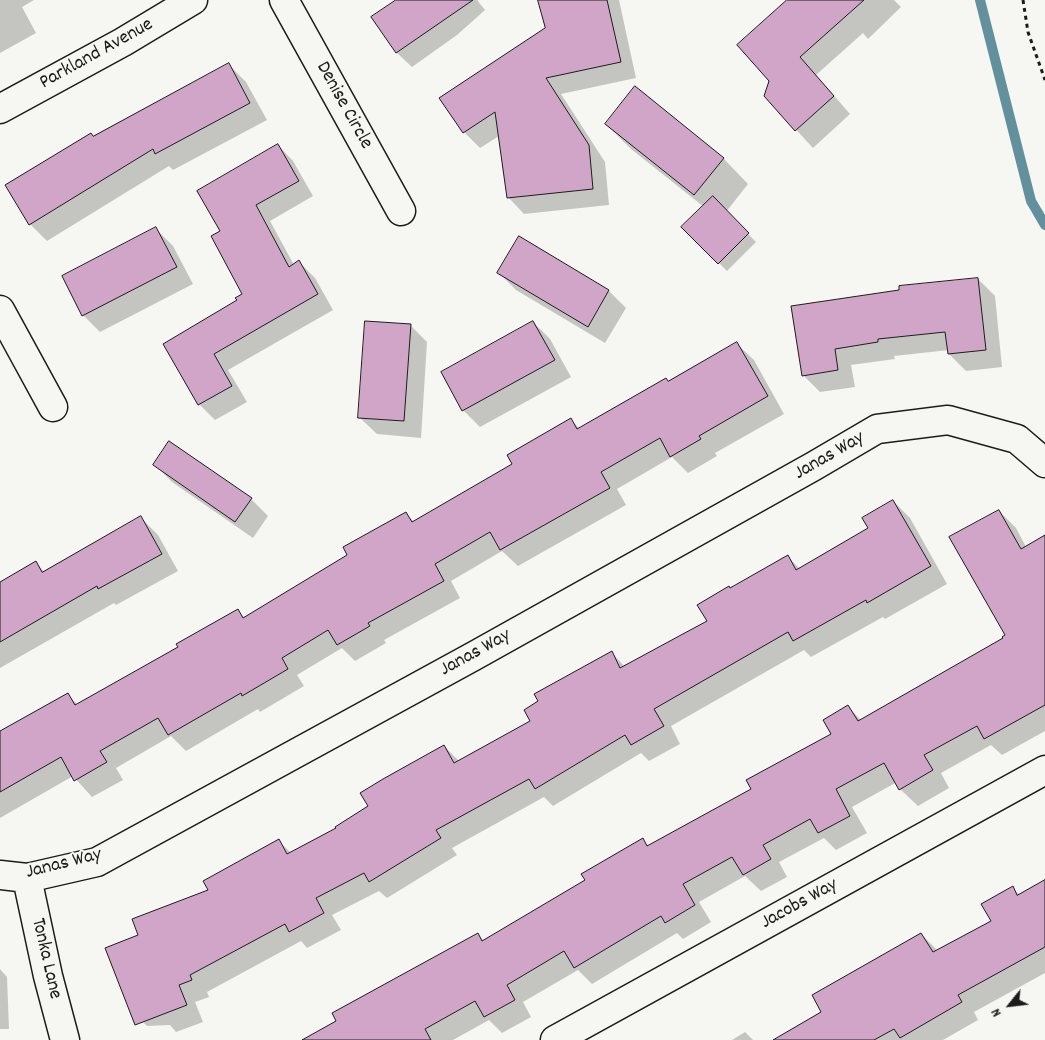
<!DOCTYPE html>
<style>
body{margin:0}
#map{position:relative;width:1045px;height:1040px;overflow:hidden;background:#f6f6f2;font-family:Dekko,sans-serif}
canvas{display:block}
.north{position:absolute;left:985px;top:980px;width:50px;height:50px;-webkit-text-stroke:4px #f6f6f2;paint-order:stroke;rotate:241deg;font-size:14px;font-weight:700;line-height:20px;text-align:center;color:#1c1c1c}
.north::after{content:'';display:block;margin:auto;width:18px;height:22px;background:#1c1c1c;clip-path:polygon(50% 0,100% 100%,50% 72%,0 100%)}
</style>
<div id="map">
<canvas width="1045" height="1040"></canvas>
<div class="north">N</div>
</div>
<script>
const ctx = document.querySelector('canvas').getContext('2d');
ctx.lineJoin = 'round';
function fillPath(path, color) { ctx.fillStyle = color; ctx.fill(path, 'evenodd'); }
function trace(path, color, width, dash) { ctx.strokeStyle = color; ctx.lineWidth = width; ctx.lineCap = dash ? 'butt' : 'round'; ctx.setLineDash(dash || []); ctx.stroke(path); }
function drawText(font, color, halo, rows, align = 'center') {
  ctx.font = font + ' Dekko,sans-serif'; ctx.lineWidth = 4; ctx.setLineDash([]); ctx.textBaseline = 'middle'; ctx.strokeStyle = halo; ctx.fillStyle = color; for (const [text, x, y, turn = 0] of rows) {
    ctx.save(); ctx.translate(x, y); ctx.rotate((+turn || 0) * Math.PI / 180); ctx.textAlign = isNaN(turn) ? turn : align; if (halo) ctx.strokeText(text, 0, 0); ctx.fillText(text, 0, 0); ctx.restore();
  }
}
const shadow = new Path2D(`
 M0,0H34L22,7L36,33L0,53Z
 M398,0H477L485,10L457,35L412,67L397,53L373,17Z
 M561,0H619L636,78L561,94L605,162L609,205L524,214L508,197L499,136L480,148L464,132L441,98L546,28Z
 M789,0H894L901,7L868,39L863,33L816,75L850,114L813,148L765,96Z
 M229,65L246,82L267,120L173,170L169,166L47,241L30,224L94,137Z
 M635,88L724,159L748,184L726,212L756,242L727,271L683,227L704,207L631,149L606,124Z
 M278,145L293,161L313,196L270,221L294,265L299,262L315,278L333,310L228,370L247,402L215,420L199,404L165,344L239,301L244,294L222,232Z
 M156,229L173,246L193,284L100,332L83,315Z
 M519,238L609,291L626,308L605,343L516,290L499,273Z
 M978,279L995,296L1002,367L966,371L949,354V350L894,356L895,359L851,365L855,387L820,392L803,375L793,307Z
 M533,322L550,339L571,377L480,427L463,410L442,373Z
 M410,325L427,342L421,438L377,434L359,417Z
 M737,344L754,360L784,414L715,453L717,456L688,473L672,457L617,489L626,505L518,566L502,551L451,581L460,598L384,640L386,643L355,661L342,648L297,675L304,686L260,712L258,709L186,751L171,736L116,768L123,780L92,797L73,776L0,818V732L68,695L78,705L179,647L238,611L245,618L349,556L406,514L414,522L514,465L571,420L580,429L669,382Z
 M155,465L251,499L268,516L253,538L172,482Z
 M893,501L910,518L947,584L885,619L883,617L811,657L804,650L671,726L680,744L649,761L641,753L553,806L544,797L452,848L457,855L387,898L379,891L332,915L341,930L307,948L301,941L207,992L209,997L195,1002L203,1022L176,1032L170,1025L147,1026L130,1009L140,936L210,891L279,841L291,853L338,829L370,806L444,746L459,761L531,721L612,653L625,667L708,621L731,589L788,557L800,569L870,529Z
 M999,511L1016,528L1026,547L1045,549V731L1002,755L991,745L941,773L949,788L918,806L900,789L897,782L852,807L867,833L836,850L824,838L779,862L787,877L761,891L745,876L699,902L711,922L683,939L677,933L592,984L578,970L523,1002L531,1017L502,1033L489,1020L453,1040H304L338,1021L478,935L485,942L586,880L643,840L649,847L753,789L833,734L848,707L861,720L1004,639L1006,636Z
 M141,518L158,535L178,571L116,605L114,603L0,668V584L36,563L44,572Z
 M1045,882V973L974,1012L978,1020L943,1040H775L823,1013L921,934L938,951L993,922L1012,888L1020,895Z
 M0,969L7,977L9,1029H0Z
 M745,1032L753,1040H732Z`);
const stream = new Path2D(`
 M980,0L1031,201L1045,225`);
const building = new Path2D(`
 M396,0H473L396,53L371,17Z
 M538,0H607L621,62L546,78L589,145L593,189L507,198L495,112L463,133L439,98L545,28Z
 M787,0H864L800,57L834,96L795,131L764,96L769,81L737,45Z
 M229,63L250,103L155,154L153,149L29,225L5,185L91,133L93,136Z
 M635,86L724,158L694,195L605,124Z
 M278,144L299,181L256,205L289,267L299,260L318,294L214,354L232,386L198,405L163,344L237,300L235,298L242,294L211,236L220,231L197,191Z
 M713,196L749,233L718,264L681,227Z
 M156,227L177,267L82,316L62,276Z
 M519,236L609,290L588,327L497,273Z
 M978,278L986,350L948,354L945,332L878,339V342L835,349L838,370L802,376L791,306L899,290V286Z
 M365,321L411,324L404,421L358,418Z
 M533,321L555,360L462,411L441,372Z
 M737,342L768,396L699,436L701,439L670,457L660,438L601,472L610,488L500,550L490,532L435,564L444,581L368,623L370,626L337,645L328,630L282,658L288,669L242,696L241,693L168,735L158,718L100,751L107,762L74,781L61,757L0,792V731L68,693L75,705L178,647L176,644L238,609L243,618L347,555L343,547L406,512L412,522L512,464L507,455L571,418L577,429L666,378L668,381Z
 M169,441L252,498L235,522L153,465Z
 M893,500L931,566L867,603L866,600L793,641L788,632L654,709L664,726L631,745L625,735L535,789L529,779L436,830L441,838L369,882L364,873L316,898L324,913L289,932L285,924L190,975L192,980L179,985L187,1005L135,1025L105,948L138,935L132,919L208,890L203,881L279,839L287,854L336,828L335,827L368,806L360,793L383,779L444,745L454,763L530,721L524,710L538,701L534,694L612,651L620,668L681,635L707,621L697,605L729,586L730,588L788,555L796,570L868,528L862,518Z
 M999,510L1021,549L1045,535V705L984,739L977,726L924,755L933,770L899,790L884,763L836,789L850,816L818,833L810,819L763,845L771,859L743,875L732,857L683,884L695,905L665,923L661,916L574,968L564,951L507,985L515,1000L484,1017L475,1001L425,1029L431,1040H302L336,1021L332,1013L478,933L482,941L585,880L581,874L643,838L647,846L751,789L746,780L831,734L823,720L848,705L858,721L1003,638L1002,637L1005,635L949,537Z
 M141,516L162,554L98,589L97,586L0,642V582L36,561L42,572Z
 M1045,880V947L958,995L962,1002L900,1038L894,1029L874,1040H773L821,1012L812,995L921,933L933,952L991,921L981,904L1013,886L1017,895Z`);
const path = new Path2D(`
 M1023,0L1028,32L1045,80`);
const minor = new Path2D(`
 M284,0L401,211
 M0,109L123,42L193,0
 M0,310L53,407
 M0,875L27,878L97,862L474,656L814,466L877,429L948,420L1017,439L1045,463
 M27,878L48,976L65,1040
 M555,1040L1045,770`);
const streetNames = [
 ["Parkland Avenue",97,55,-29],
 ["Denise Circle",343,106,61],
 ["Janas Way",830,457,-30],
 ["Janas Way",476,654,-29],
 ["Janas Way",64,865,-14],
 ["Jacobs Way",800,905,-29],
 ["Tonka Lane",45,959,77]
];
fillPath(shadow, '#0003');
trace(stream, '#62909c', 10);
fillPath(building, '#d1a5c8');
trace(building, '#1c1c1c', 1);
trace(minor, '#1c1c1c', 31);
trace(path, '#1c1c1c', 3, [4, 4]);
trace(minor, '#f6f6f2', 28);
drawText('20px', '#1c1c1c', '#f6f6f2', streetNames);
</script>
